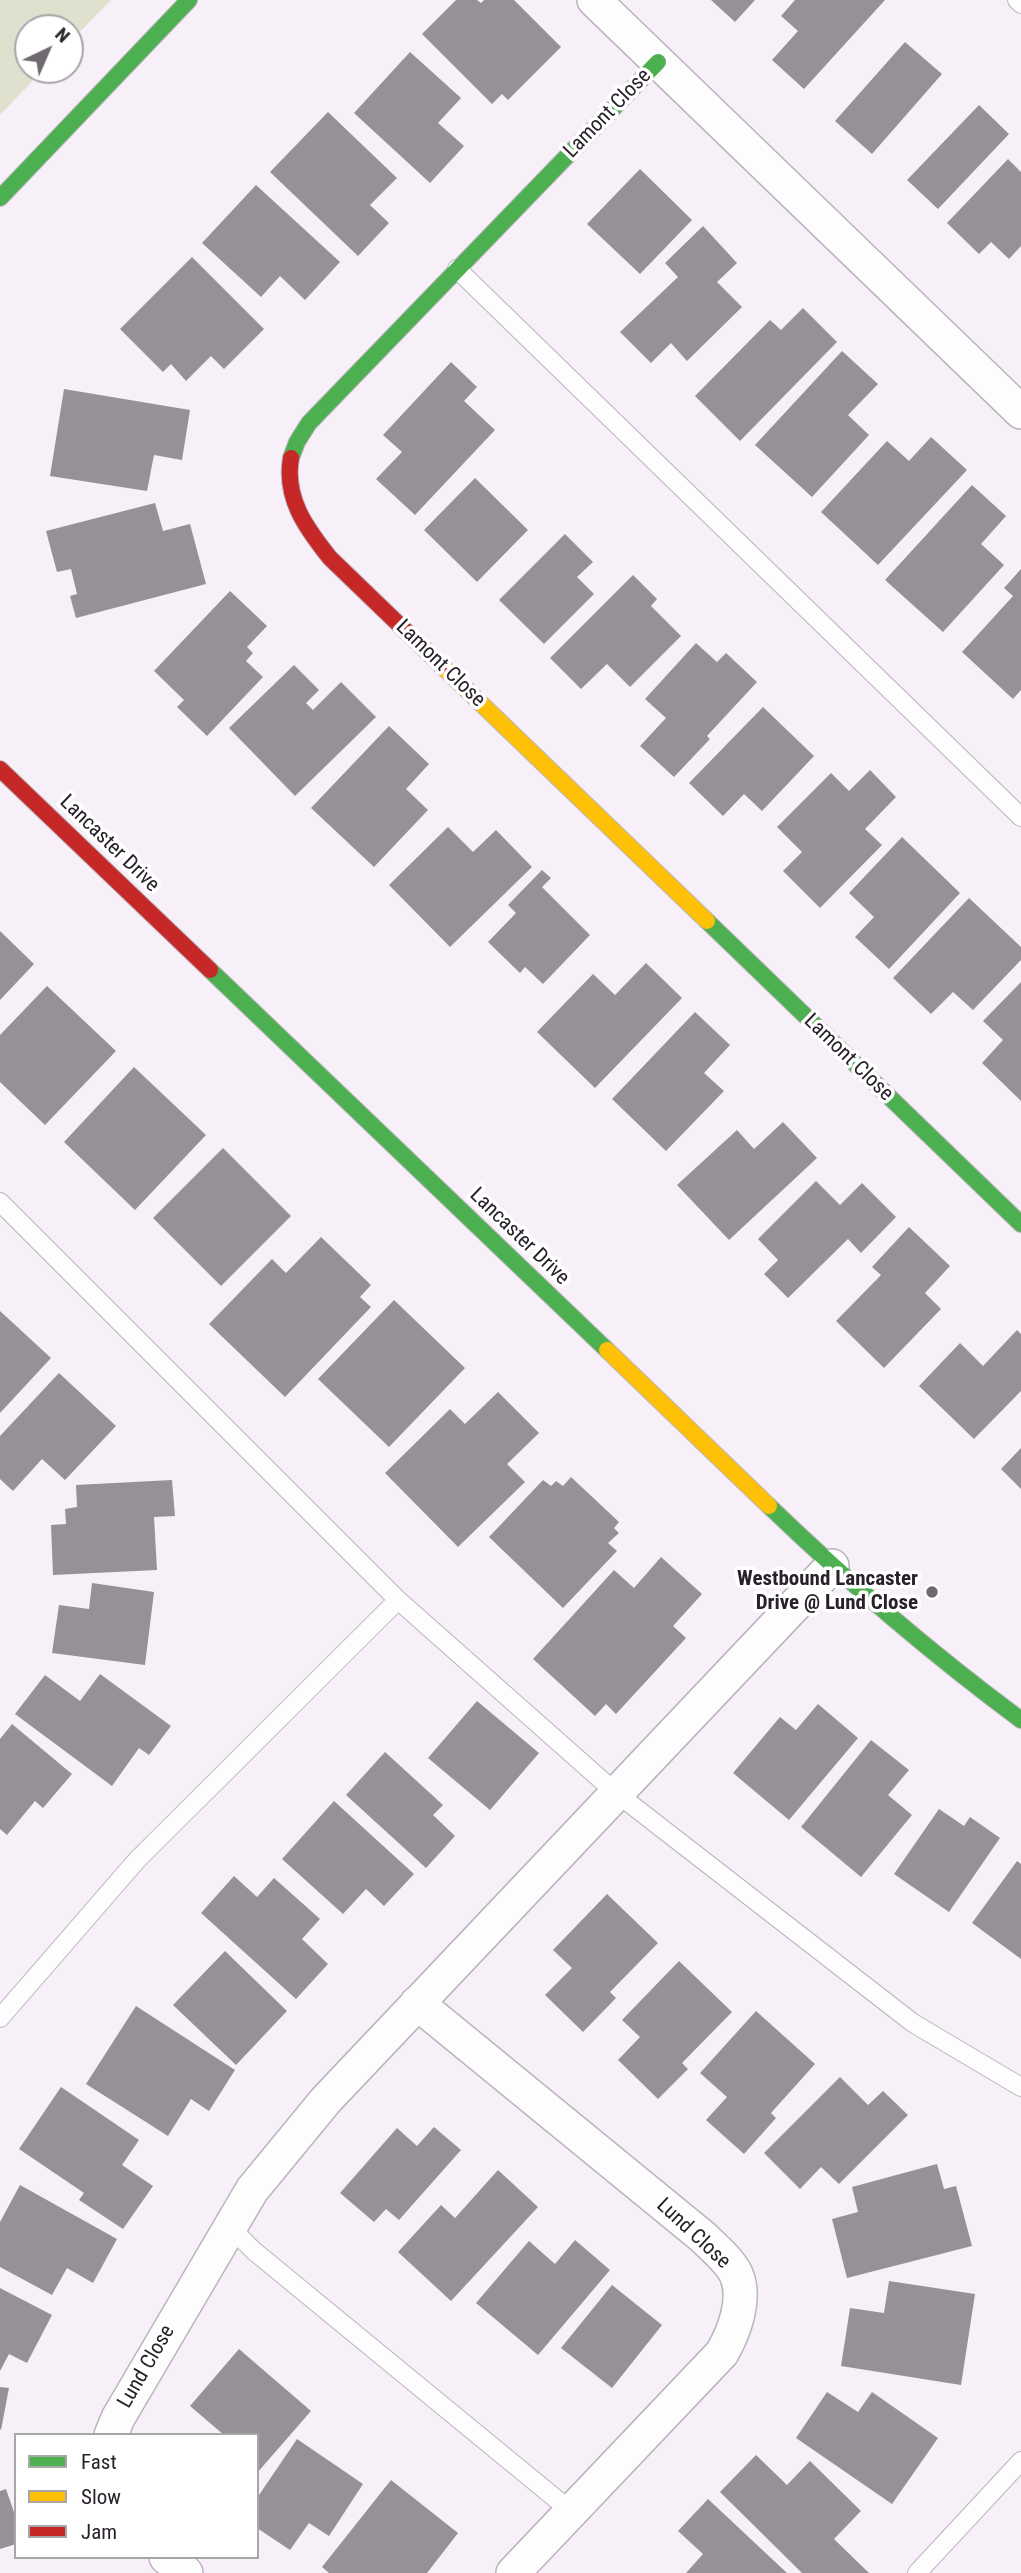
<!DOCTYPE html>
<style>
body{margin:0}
#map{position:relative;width:1021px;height:2573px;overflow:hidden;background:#f7f0f8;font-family:"Roboto Condensed",sans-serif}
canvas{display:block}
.legend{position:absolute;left:14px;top:2433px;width:245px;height:126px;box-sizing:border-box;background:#fff;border:2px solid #a9a6aa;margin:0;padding:9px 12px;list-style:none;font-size:21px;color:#28212a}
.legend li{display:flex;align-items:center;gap:14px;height:35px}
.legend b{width:35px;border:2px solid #a9a6aa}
.north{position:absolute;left:14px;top:14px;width:70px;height:70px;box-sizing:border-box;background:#fff;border:2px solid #a9a6aa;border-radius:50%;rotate:44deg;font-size:19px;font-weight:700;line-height:28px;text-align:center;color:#28212a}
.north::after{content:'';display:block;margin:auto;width:24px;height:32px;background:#706972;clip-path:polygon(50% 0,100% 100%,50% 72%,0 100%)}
</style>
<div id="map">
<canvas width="1021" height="2573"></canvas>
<ul class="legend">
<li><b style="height:9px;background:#4caf50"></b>Fast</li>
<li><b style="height:9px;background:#ffc107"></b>Slow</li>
<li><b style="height:9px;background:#c62828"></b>Jam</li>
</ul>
<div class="north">N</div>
</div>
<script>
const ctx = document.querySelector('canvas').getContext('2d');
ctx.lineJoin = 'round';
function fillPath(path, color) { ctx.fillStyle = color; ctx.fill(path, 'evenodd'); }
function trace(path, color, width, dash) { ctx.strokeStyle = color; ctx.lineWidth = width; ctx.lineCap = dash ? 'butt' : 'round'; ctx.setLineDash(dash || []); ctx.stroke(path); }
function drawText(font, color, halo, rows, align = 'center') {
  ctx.font = font + ' "Roboto Condensed",sans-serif'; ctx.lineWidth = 7; ctx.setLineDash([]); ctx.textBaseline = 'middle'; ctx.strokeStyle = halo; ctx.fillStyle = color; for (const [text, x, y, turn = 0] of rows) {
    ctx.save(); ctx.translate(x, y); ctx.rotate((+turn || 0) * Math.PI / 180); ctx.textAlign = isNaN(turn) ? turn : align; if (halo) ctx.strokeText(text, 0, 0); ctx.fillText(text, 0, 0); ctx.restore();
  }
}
const green = new Path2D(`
 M0,0H111L70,42V28H28V70H43L0,115Z`);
const building = new Path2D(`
 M456,0H477L481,3L484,0H514L561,47L508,100L502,94L492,104L422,34Z
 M711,0H755L735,22Z
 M795,0H885L804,89L772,60L798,31L781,16Z
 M905,42L942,74L872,154L835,121Z
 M410,52L461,98L438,123L464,146L430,183L354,113Z
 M979,105L1009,134L938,209L907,180Z
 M328,112L397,178L370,205L389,223L358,256L270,172Z
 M1008,159L1021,172V246L1009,259L991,242L979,254L947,223Z
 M640,169L692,220L640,274L587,224Z
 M256,185L340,262L305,300L280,276L261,297L202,243Z
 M703,226L737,263L717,282L742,307L687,361L671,343L651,363L620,332L678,277L665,263Z
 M192,257L264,329L224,369L211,356L186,381L171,364L163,372L120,329Z
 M803,308L837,342L740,441L695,396L770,320L781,330Z
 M842,351L878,384L848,415L869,435L812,497L755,445Z
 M451,362L477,387L464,401L495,430L415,515L376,479L402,452L383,435Z
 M64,389L190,410L182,460L154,455L147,491L50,476Z
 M931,437L967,470L878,565L821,512L887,441L909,461Z
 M475,478L528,530L477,582L424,530Z
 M972,485L1006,516L981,544L1004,565L943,632L885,580Z
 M155,503L163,531L190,524L206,584L76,618L70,596L77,594L71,569L57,572L46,531Z
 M565,534L593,562L577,577L594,594L544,644L499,600Z
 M1021,569V690L1013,699L962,652L1013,596L1004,588Z
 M633,575L657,599L651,606L681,636L630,687L607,664L581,689L550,658Z
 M230,591L267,626L247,647L253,653L246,661L263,677L207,736L177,707L184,700L154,671Z
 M696,643L717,662L726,653L757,682L707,736L710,739L674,777L640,746L666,718L645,699Z
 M294,665L319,690L306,703L313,710L341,682L376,717L295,796L229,728Z
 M763,707L814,756L762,811L744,794L723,816L689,783Z
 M389,726L429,764L406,789L428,810L374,867L311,808Z
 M870,770L896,797L865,829L882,845L820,908L783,871L802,852L777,827L831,773L849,791Z
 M448,827L473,852L496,830L532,867L450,947L389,885Z
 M902,837L960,893L889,969L855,937L874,917L849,893Z
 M542,870L551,878L542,887L590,935L543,984L525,967L520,973L488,942L516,913L508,905Z
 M969,898L1021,947V960L973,1010L953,992L931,1014L893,978Z
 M0,931L34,964L0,1000Z
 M646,963L682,998L595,1088L537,1032L593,974L615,995Z
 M1021,982V1101L982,1063L1003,1040L983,1021Z
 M47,986L116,1051L45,1125L0,1082V1035Z
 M695,1012L730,1045L704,1073L724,1091L666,1151L612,1099Z
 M134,1067L206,1135L135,1210L64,1142Z
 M783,1122L817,1158L729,1240L677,1185L737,1130L754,1149Z
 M223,1148L291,1216L221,1286L153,1218Z
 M816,1181L840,1205L862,1183L896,1217L861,1253L848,1239L788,1298L764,1274L778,1260L758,1239Z
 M909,1227L950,1266L925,1293L941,1309L884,1368L836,1321L881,1275L872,1267Z
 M321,1237L371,1285L360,1297L371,1307L285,1397L209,1324L272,1259L286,1273Z
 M394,1300L465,1368L389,1447L318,1379Z
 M0,1311L51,1358L0,1413Z
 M1017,1330L1021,1334V1391L974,1439L919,1386L960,1343L983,1366Z
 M59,1373L116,1426L65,1480L42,1459L13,1491L0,1479V1436Z
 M498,1392L539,1433L507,1464L525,1482L458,1547L385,1473L450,1409L465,1424Z
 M1021,1448V1489L1001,1469Z
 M571,1477L619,1522L614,1528L619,1533L608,1543L617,1551L563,1608L489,1537L543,1480L551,1486L556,1481L563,1486Z
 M172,1480L175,1516L154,1517L157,1570L53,1575L51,1525L66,1524L65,1509L77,1507L76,1485Z
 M661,1557L702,1594L673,1626L686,1638L616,1714L606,1704L595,1716L533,1659L614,1570L634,1588Z
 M92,1583L154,1592L145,1665L52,1653L59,1605L89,1609Z
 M100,1674L171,1726L149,1755L139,1748L112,1786L15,1714L45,1675L80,1701Z
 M477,1701L539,1753L490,1810L428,1758Z
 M818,1704L858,1738L789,1820L733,1773L780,1717L796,1730Z
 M12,1724L72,1774L43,1808L35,1801L7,1835L0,1829V1739Z
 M871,1740L909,1770L888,1795L912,1815L861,1877L801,1827Z
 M385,1752L443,1805L433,1815L455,1836L426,1868L346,1795Z
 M334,1801L414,1874L384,1906L366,1889L343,1914L282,1859Z
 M939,1809L964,1826L970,1817L1000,1838L949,1912L894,1874Z
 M1017,1861L1021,1864V1959L972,1923Z
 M234,1876L257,1897L274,1878L320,1919L302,1939L328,1964L296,1999L201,1913Z
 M607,1894L658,1943L610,1992L616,1998L583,2032L545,1995L572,1968L553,1950Z
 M225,1951L287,2011L236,2065L173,2005Z
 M679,1961L732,2012L682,2063L688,2069L658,2099L618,2060L640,2037L622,2020Z
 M136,2006L235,2070L209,2111L191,2099L168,2136L86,2084Z
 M756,2011L815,2064L771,2113L776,2118L744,2154L706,2120L727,2097L700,2073Z
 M840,2077L868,2105L883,2091L908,2115L839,2184L821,2167L800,2189L764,2153Z
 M61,2087L139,2140L122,2165L153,2186L123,2229L79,2200L84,2193L19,2149Z
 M434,2127L461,2150L399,2220L386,2209L374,2222L340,2193L397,2128L417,2146Z
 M937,2164L944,2189L956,2186L972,2246L847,2278L832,2219L858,2212L852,2187Z
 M498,2170L538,2207L451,2301L398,2252L441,2205L455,2218Z
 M20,2185L117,2239L93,2283L67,2268L52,2295L0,2267V2222Z
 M575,2240L610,2270L538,2355L476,2303L529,2241L555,2264Z
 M889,2281L975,2294L961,2385L841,2366L850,2308L884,2313Z
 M612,2285L662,2325L612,2388L561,2348Z
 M0,2288L52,2315L27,2363L9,2354L0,2371Z
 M239,2349L311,2411L257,2473V2435H224L190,2406Z
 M0,2387L9,2388L1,2430L0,2429Z
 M827,2392L858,2412L872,2392L938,2438L892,2504L796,2438Z
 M297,2439L363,2484L329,2536L309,2523L290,2550L257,2528V2498Z
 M756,2455L787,2485L810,2461L861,2511L834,2539L869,2573H802L720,2492Z
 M391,2480L458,2533L427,2573H329L322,2567Z
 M6,2489L16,2518V2544L0,2549V2491Z
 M708,2499L787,2573H686L703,2554L678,2531Z`);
const lane = new Path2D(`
 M1017,0L1021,4
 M457,269L1021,817
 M0,1202L398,1600L615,1792L913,2023L1021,2087
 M0,2018L137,1860L398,1600
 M229,2226L254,2251L572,2512
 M917,2573L1021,2461`);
const street = new Path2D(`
 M594,0L1021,412
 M417,2003L703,2237C714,2248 729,2260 736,2274C747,2299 734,2332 722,2353L513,2573
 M111,2435L118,2418L252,2190L326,2100L832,1566
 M166,2557L186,2573`);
const fast = new Path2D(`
 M0,198L189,0
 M291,458L297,442L309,423L658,62
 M707,921L1021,1224
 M210,970L607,1350
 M769,1506C849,1583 932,1654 1021,1720`);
const slow = new Path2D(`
 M441,665L707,921
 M607,1350L769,1506`);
const jam = new Path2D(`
 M291,458C284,498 306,528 330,558L441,665
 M0,769L210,970`);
const markers = [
 [932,1592,7,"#706972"]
];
const streetNames = [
 ["Lamont Close",608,114,-46],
 ["Lamont Close",440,664,44],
 ["Lancaster Drive",109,844,44],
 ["Lamont Close",848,1058,44],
 ["Lancaster Drive",519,1237,44],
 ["Lund Close",693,2234,43],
 ["Lund Close",147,2367,-60]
];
const poiNames = [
 ["Westbound Lancaster",918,1580],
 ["Drive @ Lund Close",918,1604]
];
fillPath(green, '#dfe0cd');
fillPath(building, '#979097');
trace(lane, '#bab4bc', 20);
trace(street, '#bab4bc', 36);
trace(fast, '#bab4bc', 18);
trace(slow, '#bab4bc', 18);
trace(jam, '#bab4bc', 18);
trace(lane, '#fefdfe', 18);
trace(street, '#fefdfe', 33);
trace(fast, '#4caf50', 16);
trace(slow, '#ffc107', 16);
trace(jam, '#c62828', 16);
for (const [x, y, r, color] of markers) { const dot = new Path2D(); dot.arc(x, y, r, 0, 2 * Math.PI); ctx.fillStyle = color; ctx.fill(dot); trace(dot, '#fff', 2.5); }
drawText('21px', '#28212a', '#fff', streetNames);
drawText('bold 21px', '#28212a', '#fff', poiNames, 'right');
</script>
